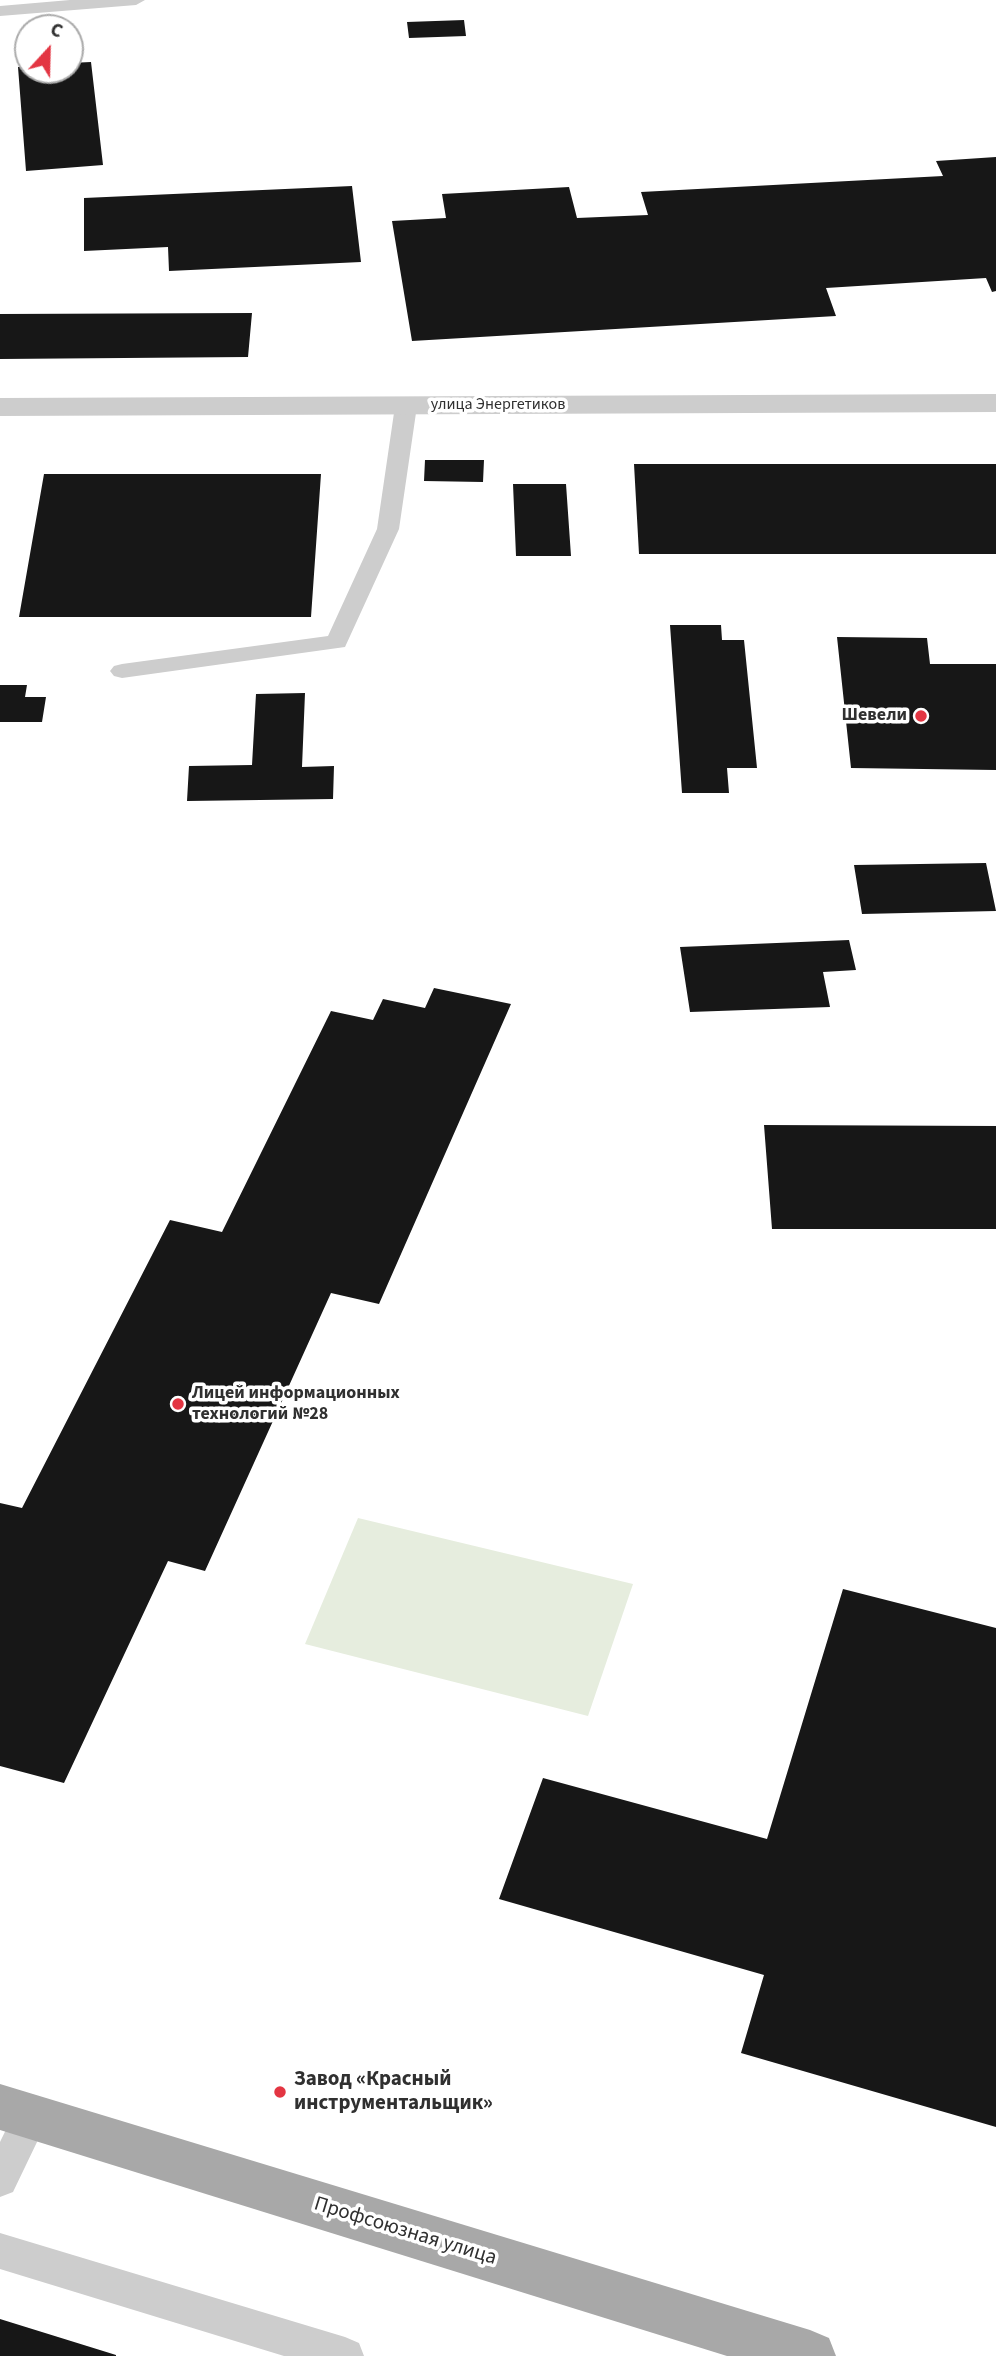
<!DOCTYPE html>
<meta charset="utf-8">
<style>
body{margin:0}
#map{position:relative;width:996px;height:2356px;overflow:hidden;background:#fff;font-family:"Source Sans 3",sans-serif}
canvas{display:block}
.north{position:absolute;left:14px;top:14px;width:70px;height:70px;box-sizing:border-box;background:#fff;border:2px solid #acacac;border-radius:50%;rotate:22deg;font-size:19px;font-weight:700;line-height:28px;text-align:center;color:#303030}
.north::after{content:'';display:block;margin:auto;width:24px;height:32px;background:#e33542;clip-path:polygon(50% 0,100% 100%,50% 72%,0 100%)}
</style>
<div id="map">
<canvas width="996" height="2356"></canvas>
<div class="north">С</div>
</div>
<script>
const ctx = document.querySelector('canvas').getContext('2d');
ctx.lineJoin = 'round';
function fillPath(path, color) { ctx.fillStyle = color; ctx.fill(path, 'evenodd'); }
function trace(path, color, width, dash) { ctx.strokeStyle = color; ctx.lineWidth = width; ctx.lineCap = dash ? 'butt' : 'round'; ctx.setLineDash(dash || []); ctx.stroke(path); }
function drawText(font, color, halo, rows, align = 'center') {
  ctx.font = font + ' "Source Sans 3",sans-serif'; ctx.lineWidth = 7; ctx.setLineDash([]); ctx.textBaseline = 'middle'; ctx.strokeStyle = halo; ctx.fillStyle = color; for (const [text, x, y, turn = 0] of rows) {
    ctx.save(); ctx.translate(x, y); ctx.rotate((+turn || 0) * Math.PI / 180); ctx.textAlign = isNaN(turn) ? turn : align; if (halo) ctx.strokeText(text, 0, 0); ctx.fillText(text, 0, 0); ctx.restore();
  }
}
const green = new Path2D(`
 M358,1518L633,1584L588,1716L305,1644Z`);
const building = new Path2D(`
 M464,20L466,36L409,38L407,22Z
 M91,62L103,165L26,171L18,67L28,66V70H70V63Z
 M996,157V291L992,292L986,278L826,288L836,316L412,341L392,221L446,218L442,194L569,187L577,218L648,215L641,192L943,176L936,161Z
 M352,186L361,262L169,271L168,247L84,251V198Z
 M252,313L248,357L0,359V314Z
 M425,460H484L483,482L424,481Z
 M634,464H996V554H639Z
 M44,474H321L311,617H19Z
 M513,484H566L571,556H516Z
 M670,625H721L722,640H744L757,768H727L729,793H682Z
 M837,637L927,638L930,664H996V770L851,768Z
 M0,685H27L25,697H46L42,722H0Z
 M305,693L302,767L334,766L333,799L187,801L189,766L252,765L256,694Z
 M986,863L996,911L862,914L854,865Z
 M849,940L856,970L823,972L830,1007L690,1012L680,947Z
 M434,988L511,1004L379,1304L331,1293L205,1571L168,1561L64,1783L0,1766V1503L22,1508L170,1220L222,1232L331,1011L373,1020L383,999L425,1008Z
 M764,1125L996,1126V1229H772Z
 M843,1589L996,1628V2127L741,2053L764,1975L499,1899L543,1778L767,1839Z
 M0,2319L116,2355V2356H0Z`);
const lane = new Path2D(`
 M70,0H145L136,5L0,16V6Z
 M406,400L414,401L417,406L399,529L345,647L122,678L114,676L110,671L114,666L122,664L328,636L377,529L395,406L398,401Z
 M31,2100L44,2105L49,2117L13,2192L0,2197V2142L18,2105Z
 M0,2233L345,2337L359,2343L364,2356H284L0,2269Z`);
const street = new Path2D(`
 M996,394V412L0,416V398Z`);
const primary = new Path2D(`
 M0,2084L810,2330L829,2338L836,2356H727L0,2130Z`);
const markers = [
 [921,716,7,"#e33542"],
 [178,1404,7,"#e33542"],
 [280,2092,7,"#e33542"]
];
const farStreetnames = [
 ["улица Энергетиков",498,405]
];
const poiNames = [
 ["Шевели",907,716],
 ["Лицей информационных",192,1394,"left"],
 ["технологий №28",192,1415,"left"]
];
const nearPoinames = [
 ["Завод «Красный",294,2080],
 ["инструментальщик»",294,2104]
];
const nearStreetnames = [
 ["Профсоюзная улица",405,2232,17]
];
fillPath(green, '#e6edde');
fillPath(building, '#171717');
fillPath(lane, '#cdcdcd');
fillPath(street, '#cdcdcd');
fillPath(primary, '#a8a8a8');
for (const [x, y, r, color] of markers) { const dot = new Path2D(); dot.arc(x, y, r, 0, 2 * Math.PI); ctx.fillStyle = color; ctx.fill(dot); trace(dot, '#fff', 2.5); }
drawText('16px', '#303030', '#fff', farStreetnames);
drawText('bold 18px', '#303030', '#fff', poiNames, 'right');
drawText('bold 21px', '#303030', '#fff', nearPoinames, 'left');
drawText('21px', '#303030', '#fff', nearStreetnames);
</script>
